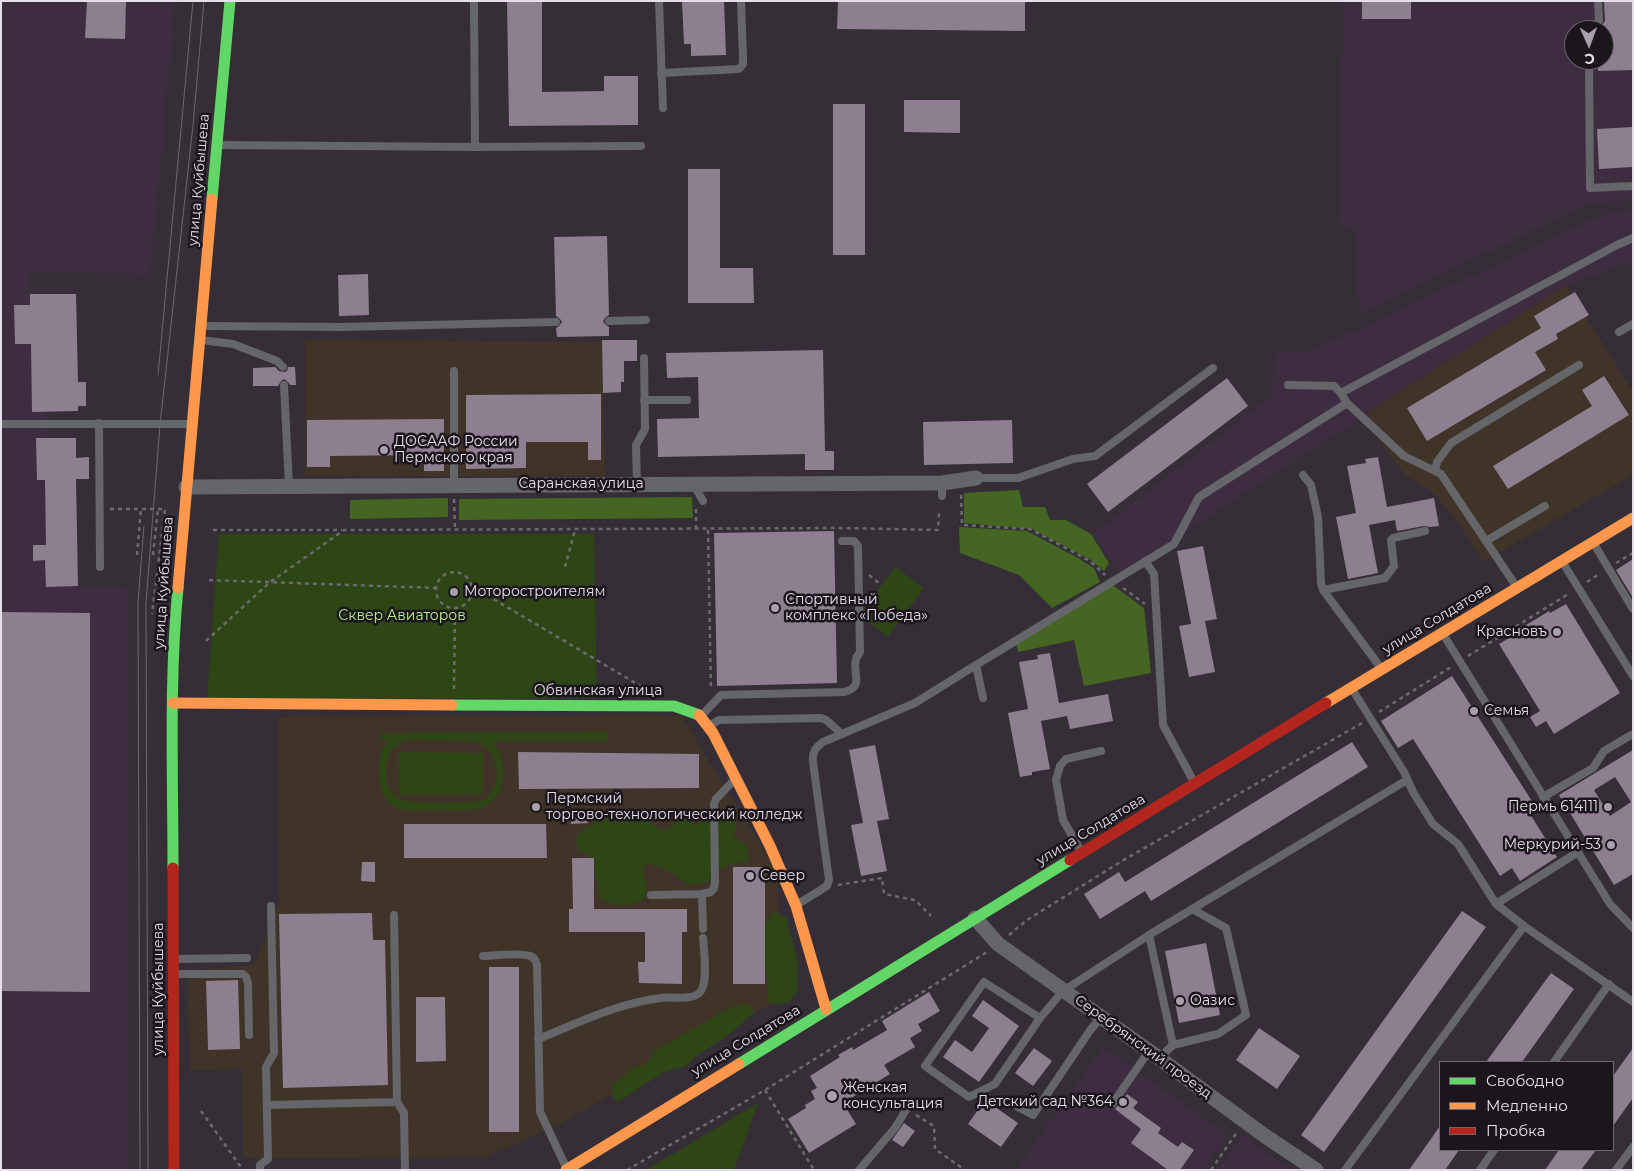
<!DOCTYPE html>
<meta charset="utf-8">
<style>
body{margin:0}
#map{position:relative;width:1634px;height:1171px;overflow:hidden;background:#352e36;font-family:Montserrat,sans-serif}
canvas{display:block}
.frame{position:absolute;inset:0;border:2px solid #e6dee8;pointer-events:none}
.legend{position:absolute;left:1439px;top:1061px;width:175px;height:90px;box-sizing:border-box;background:#1b151c;border:1px solid #6c656e;margin:0;padding:6px 9px;list-style:none;font-size:15px;color:#e6dee8}
.legend li{display:flex;align-items:center;gap:10px;height:25px}
.legend b{width:25px;border:1px solid #6c656e}
.north{position:absolute;left:1564px;top:20px;width:50px;height:50px;box-sizing:border-box;background:#1b151c;border:1px solid #6c656e;border-radius:50%;rotate:178deg;font-size:14px;font-weight:700;line-height:20px;text-align:center;color:#e6dee8}
.north::after{content:'';display:block;margin:auto;width:18px;height:22px;background:#a8a0aa;clip-path:polygon(50% 0,100% 100%,50% 72%,0 100%)}
</style>
<div id="map">
<canvas width="1634" height="1171"></canvas>
<div class="frame"></div>
<ul class="legend">
<li><b style="height:6px;background:#63d668"></b>Свободно</li>
<li><b style="height:6px;background:#ff974d"></b>Медленно</li>
<li><b style="height:6px;background:#b3261e"></b>Пробка</li>
</ul>
<div class="north">С</div>
</div>
<script>
const ctx = document.querySelector('canvas').getContext('2d');
ctx.lineJoin = 'round';
function fillPath(path, color) { ctx.fillStyle = color; ctx.fill(path, 'evenodd'); }
function trace(path, color, width, dash) { ctx.strokeStyle = color; ctx.lineWidth = width; ctx.lineCap = dash ? 'butt' : 'round'; ctx.setLineDash(dash || []); ctx.stroke(path); }
function drawText(font, color, halo, rows, align = 'center') {
  ctx.font = font + ' Montserrat,sans-serif'; ctx.lineWidth = 5; ctx.setLineDash([]); ctx.textBaseline = 'middle'; ctx.strokeStyle = halo; ctx.fillStyle = color; for (const [text, x, y, turn = 0] of rows) {
    ctx.save(); ctx.translate(x, y); ctx.rotate((+turn || 0) * Math.PI / 180); ctx.textAlign = isNaN(turn) ? turn : align; if (halo) ctx.strokeText(text, 0, 0); ctx.fillText(text, 0, 0); ctx.restore();
  }
}
const commercial = new Path2D(`
 M1566,285L1633,391V475L1483,562L1458,522L1430,490L1406,476L1362,417L1372,409Z
 M305,340L602,342L605,476H305Z
 M681,715L777,872L783,997L556,1126L486,1157L243,1158L242,1069L190,1070L187,971L254,965L279,903L278,717Z`);
const built = new Path2D(`
 M1,1H175L167,91L162,102L164,125L150,274L30,271V294H76L78,381L86,382V406H78V411L47,412V438H76V458L89,457V479H76L78,586H127L128,1170H1Z
 M1343,1H1633V200L1586,204L1359,315L1356,228H1340ZM1574,30H1604V60H1574Z
 M1633,209V261L1566,285L1372,409L1352,424L1120,574L1093,534L1273,394L1274,353H1307L1611,211Z
 M1103,1047L1228,1135L1203,1170H1016Z
 M1242,1135L1291,1170H1218Z`);
const green = new Path2D(`
 M219,534H594L597,698L207,699Z
 M895,567L924,588L888,637L859,615Z
 M608,732V741H493C500,751 504,763 503,776C499,817 465,810 435,810C422,810 405,813 393,806C384,799 380,787 379,776C377,762 380,751 389,741L380,740V733ZM405,740L474,741C491,747 501,765 496,783C494,789 489,795 485,800C470,804 454,803 439,803C413,802 385,806 386,771C386,755 392,748 405,740Z
 M398,752L483,753V794L399,795Z
 M630,809C639,814 657,829 665,831L676,822L690,819L695,826C708,818 714,809 729,809L737,826L733,836L747,847L749,861L727,865L717,872L707,882L693,885L682,881L675,874L648,863L642,868L647,888L644,899C627,906 620,907 602,900C599,891 593,860 589,856C586,853 581,851 578,849L576,836C589,824 613,812 630,809Z
 M775,912L786,918L798,962L797,992L788,1003L774,1004L768,1002V986L763,960L765,924Z
 M748,1004L755,1012L727,1036L695,1057L686,1066L664,1072L618,1102L612,1095L613,1085L632,1069L647,1064L655,1051L730,1008Z
 M758,1103L734,1170H646Z`);
const forest = new Path2D(`
 M1019,490L1023,507H1045L1050,520H1066L1091,534L1109,563L1104,571L1091,560L1032,529L964,523V493Z
 M692,497L693,518L459,520V499Z
 M448,498V517L350,519V500Z
 M959,527L1027,531L1078,558L1094,568L1100,582L1052,608L1019,575L960,553Z
 M1110,583L1144,608L1151,673L1084,686L1074,640L1018,652L1015,639Z`);
const building = new Path2D(`
 M87,1H126L125,39L85,38Z
 M507,1H542V92L604,91V76H638V125L509,126Z
 M682,1H724L726,55L691,56V44H684Z
 M838,1H1025V31L837,29Z
 M1362,1H1411V19H1362Z
 M1604,1H1633V70L1598,71V60H1604V30H1599L1605,21Z
 M904,100H960V133L904,132Z
 M833,104H865V255H833Z
 M1633,127V167L1599,169L1597,129Z
 M688,169H720V268H753L754,303H688Z
 M607,236L609,315L606,317L603,321L605,324L609,327V336L557,337L556,328L559,326L562,322L560,319L556,316L554,237Z
 M368,274L369,315L339,316L338,275Z
 M1575,292L1589,315L1556,334L1558,339L1535,352L1546,370L1427,441L1407,408L1541,328L1534,316Z
 M30,294H76L78,382H86V406H78V411L32,412L31,344H15L14,305H30Z
 M602,340H637V361H624V382H621V392L603,393Z
 M823,350L825,451H834V470H805V454L658,457L657,419L699,418L698,377L667,378L666,353Z
 M275,367L279,371L284,372L287,371L288,367H295L296,385H290L288,382L284,379L281,381L278,386H253V368Z
 M1604,376L1629,415L1508,489L1493,466L1592,406L1582,390Z
 M1227,378L1248,406L1108,512L1087,484Z
 M601,394V460H588V442H526V468L466,469V395Z
 M444,419V471H424V455L330,456V467H307V420Z
 M1012,420L1013,463L924,465L923,422Z
 M36,438H76V458L89,457V479H76L78,586L46,587L45,560L33,561V545H46L45,480H37Z
 M1378,457L1387,507L1434,498L1439,526L1429,527L1424,526L1397,531L1395,520L1369,525L1378,573L1348,579L1336,517L1356,513L1347,466L1366,463L1365,459Z
 M834,531L837,683L717,686L714,533Z
 M1203,546L1217,619L1205,621L1215,672L1189,677L1179,626L1191,624L1177,551Z
 M1633,559V598L1616,570Z
 M1566,604L1620,693L1554,734L1546,721L1536,727L1530,717L1540,711L1499,644L1514,635L1513,633L1549,611L1550,613Z
 M1,612L90,613V992L1,991Z
 M1050,653L1059,703L1108,694L1113,721L1070,729L1067,716L1041,721L1050,769L1032,772V775L1020,777L1008,713L1028,709L1019,662L1038,659L1037,655Z
 M1452,676L1537,809L1530,814L1557,857L1520,881L1512,868L1500,876L1413,739L1398,748L1381,721Z
 M1352,742L1368,767L1151,901L1145,891L1100,919L1084,894L1119,872L1125,882Z
 M875,745L889,819L877,821L887,871L861,876L851,825L863,823L849,750Z
 M1633,750V874L1614,885L1559,795ZM1615,777L1631,802L1610,816L1594,790Z
 M518,752L699,754V788L519,789Z
 M571,811H588V823L571,824Z
 M404,824H546L547,858H404Z
 M572,858H594V909H687V932H682V984L639,983L638,962H645V932H569V909H573Z
 M362,862H375V882L361,881Z
 M733,867H765V984H733Z
 M1462,911L1486,927L1324,1152L1301,1135Z
 M372,913L373,940H385L388,1085L283,1088L279,914Z
 M1206,943L1220,1015L1179,1023L1165,951Z
 M489,967H519V1132H489Z
 M1551,973L1574,989L1522,1062H1486Z
 M238,980L240,1049L208,1050L206,981Z
 M929,992L940,1011L918,1024L922,1031L910,1038L915,1047L884,1065L890,1074L843,1103L856,1124L809,1153L788,1119L806,1108L805,1105L815,1099L811,1091L817,1088L810,1076L840,1057L838,1055L852,1047L853,1050L887,1030L882,1021Z
 M416,997H445L446,1061L416,1062Z
 M983,1000L1019,1026L979,1082L943,1057L955,1040L972,1052L989,1028L972,1016Z
 M1259,1028L1300,1056L1277,1089L1236,1060Z
 M1034,1048L1052,1061L1033,1086L1015,1073Z
 M1633,1048V1098L1613,1126V1076Z
 M1127,1094L1138,1102L1133,1108L1161,1128L1158,1133L1178,1147L1182,1142L1194,1150L1180,1170H1168L1131,1143L1141,1129L1115,1109Z
 M985,1100L1018,1123L1001,1147L968,1124Z
 M904,1123L915,1131L903,1147L892,1140Z
 M1440,1126V1150H1459L1445,1170H1409Z
 M1559,1150H1596L1581,1170H1545Z`);
const path = new Path2D(`
 M961,495L962,525L1030,529L1090,561L1105,575
 M454,499L455,530
 M110,509H165L152,614
 M696,509V530
 M213,530H342
 M708,530L711,690
 M137,555L141,508
 M153,555L158,509
 M1616,563L1633,553
 M565,567L575,530
 M436 590a18 18 0 1 1 36 0a18 18 0 1 1-36 0Z
 M869,575L880,584
 M209,580L436,588
 M1587,582L1599,574
 M473,587L644,688
 M474,587L550,591
 M1123,588L1145,604
 M206,641L269,583L344,530L842,528L938,530L939,512
 M1468,656L1570,593
 M454,689L455,608
 M1379,712L1451,667
 M838,885L882,878L884,894L915,900L931,916
 M1009,935L1027,920L1122,861L1362,723
 M765,1090L814,1170
 M201,1111L243,1170
 M916,1115L934,1126L935,1149L965,1170
 M627,1170L765,1090L987,952
 M1211,1170L1237,1132`);
const lane = new Path2D(`
 M474,1L475,147
 M659,1L663,108
 M1591,30L1599,21L1598,1
 M1589,60L1590,188L1633,186
 M661,73L739,69L743,64V58L741,1
 M219,145L475,147L641,146
 M609,321L646,320
 M203,326L342,327L556,322
 M1619,332L1633,324
 M201,340L233,344L277,361L283,367
 M284,385L289,486
 M1288,385L1334,386L1341,393
 M644,400H687
 M1347,403L1404,456L1435,471
 M99,423L100,567
 M1,424H191
 M1303,475L1311,485L1318,517L1321,583L1323,590L1381,668
 M976,478H1018L1073,459L1095,456L1213,368
 M693,483L703,501
 M942,483V496
 M637,484L636,445L645,429L644,358
 M454,485V371
 M1486,541L1545,506
 M1594,544L1633,609
 M1145,561L1154,574L1163,725L1194,782
 M1563,563L1633,676
 M1516,586L1441,474L1435,471L1437,462L1451,443L1579,365
 M1323,590L1385,578L1394,566L1391,540L1393,538L1425,531
 M1443,634L1610,904L1633,928
 M1352,689L1404,772L1413,792L1433,824L1458,844L1496,904L1524,926L1633,1002
 M983,698L976,665L1174,544L1199,497L1347,403L1341,393L1617,245L1633,238
 M702,715L721,695L844,692C865,687 852,673 856,659C857,656 859,654 860,652L858,546L854,541H842
 M709,726L719,720L821,718L826,720L842,734
 M1543,797L1593,768L1604,751L1633,734
 M1081,851L1063,820L1056,780L1060,766L1066,759L1101,751
 M702,894L703,929
 M651,895L702,894L711,892L714,888L715,882L714,804L716,799L735,779
 M798,904L827,886L829,880L813,762C812,752 815,748 823,742L915,703L976,665
 M1496,904L1578,852
 M394,915L397,1102L404,1113L405,1170
 M1149,935L1173,1045L1159,1058
 M483,956C495,956 518,952 530,956C534,957 536,961 537,965L540,1112L566,1167
 M176,959L247,958
 M176,974H243L246,977L248,983L249,1035
 M1040,1018L995,1084L969,1097L925,1066L984,982L1040,1018L1063,991L1149,935L1407,780
 M538,1039C578,1023 618,1003 661,998C672,996 693,1002 701,991C708,981 704,951 703,938
 M1173,1045L1218,1034L1246,1015L1226,928L1192,909
 M1554,1062L1609,984
 M1113,1103L1149,1051
 M267,1105L397,1102
 M1018,1107L1033,1115L1091,1029L1102,1017
 M260,1170V1165L268,1159L266,1067L274,1053L271,906
 M859,1170L895,1128L906,1110
 M1345,1170L1524,926
 M1480,1170L1494,1150
 M1616,1170L1633,1147`);
const street = new Path2D(`
 M186,487L942,483L976,478
 M975,918L998,944L1159,1058L1265,1136L1316,1170`);
const fast = new Path2D(`
 M212,199L230,1
 M452,705L674,706L699,715
 M173,868C173,775 169,681 178,588
 M739,1064L1070,860`);
const slow = new Path2D(`
 M178,588L212,199
 M173,703L452,705
 M1326,703L1633,518
 M699,715L713,733L770,846L796,906L826,1009
 M566,1170L739,1064`);
const jam = new Path2D(`
 M1070,860L1326,703
 M173,868L174,1170`);
const tram = new Path2D(`
 M158,375L193,1
 M140,1170L138,603L144,526
 M148,1170L146,603L160,425L193,125L204,1`);
const markers = [
 [384,450,5,"#a8a0aa"],
 [454,592,5,"#a8a0aa"],
 [775,608,5,"#a8a0aa"],
 [1557,632,5,"#a8a0aa"],
 [1474,711,5,"#a8a0aa"],
 [536,807,5,"#a8a0aa"],
 [1608,807,5,"#a8a0aa"],
 [1611,845,5,"#a8a0aa"],
 [750,876,5,"#a8a0aa"],
 [1180,1001,5,"#a8a0aa"],
 [832,1096,6,"#a8a0aa"],
 [1123,1102,5,"#a8a0aa"]
];
const streetNames = [
 ["улица Куйбышева",199,180,-85],
 ["Саранская улица",581,484],
 ["улица Куйбышева",164,583,-86],
 ["улица Солдатова",1437,619,-31],
 ["Обвинская улица",598,691],
 ["улица Солдатова",1091,830,-31],
 ["улица Куйбышева",159,989,-90],
 ["улица Солдатова",746,1041,-31],
 ["Серебрянский проезд",1143,1047,36]
];
const poiNames = [
 ["ДОСААФ России",394,442],
 ["Пермского края",394,458],
 ["Моторостроителям",464,592],
 ["Спортивный",785,600],
 ["комплекс «Победа»",785,616],
 ["Красновъ",1547,632,"right"],
 ["Семья",1484,711],
 ["Пермский",546,799],
 ["торгово-технологический колледж",546,815],
 ["Пермь 614111",1598,807,"right"],
 ["Меркурий-53",1601,845,"right"],
 ["Север",760,876],
 ["Оазис",1190,1001],
 ["Женская",843,1088],
 ["консультация",843,1104],
 ["Детский сад №364",1113,1102,"right"]
];
const parkNames = [
 ["Сквер Авиаторов",402,616]
];
fillPath(commercial, '#3f3427');
fillPath(built, '#3e2d41');
fillPath(green, '#2e4616');
fillPath(forest, '#456623');
fillPath(building, '#8d7e90');
trace(path, '#6b6b6e', 2.5, [4, 4]);
trace(lane, '#656669', 8);
trace(street, '#656669', 15);
trace(fast, '#63d668', 11);
trace(slow, '#ff974d', 11);
trace(jam, '#b3261e', 11);
trace(tram, '#6b686c', 1);
for (const [x, y, r, color] of markers) { const dot = new Path2D(); dot.arc(x, y, r, 0, 2 * Math.PI); ctx.fillStyle = color; ctx.fill(dot); trace(dot, '#1b151c', 2); }
drawText('14px', '#e6dee8', '#1b151c', streetNames);
drawText('14px', '#e6dee8', '#1b151c', poiNames, 'left');
drawText('14px', '#b4ef87', '#1b151c', parkNames);
</script>
